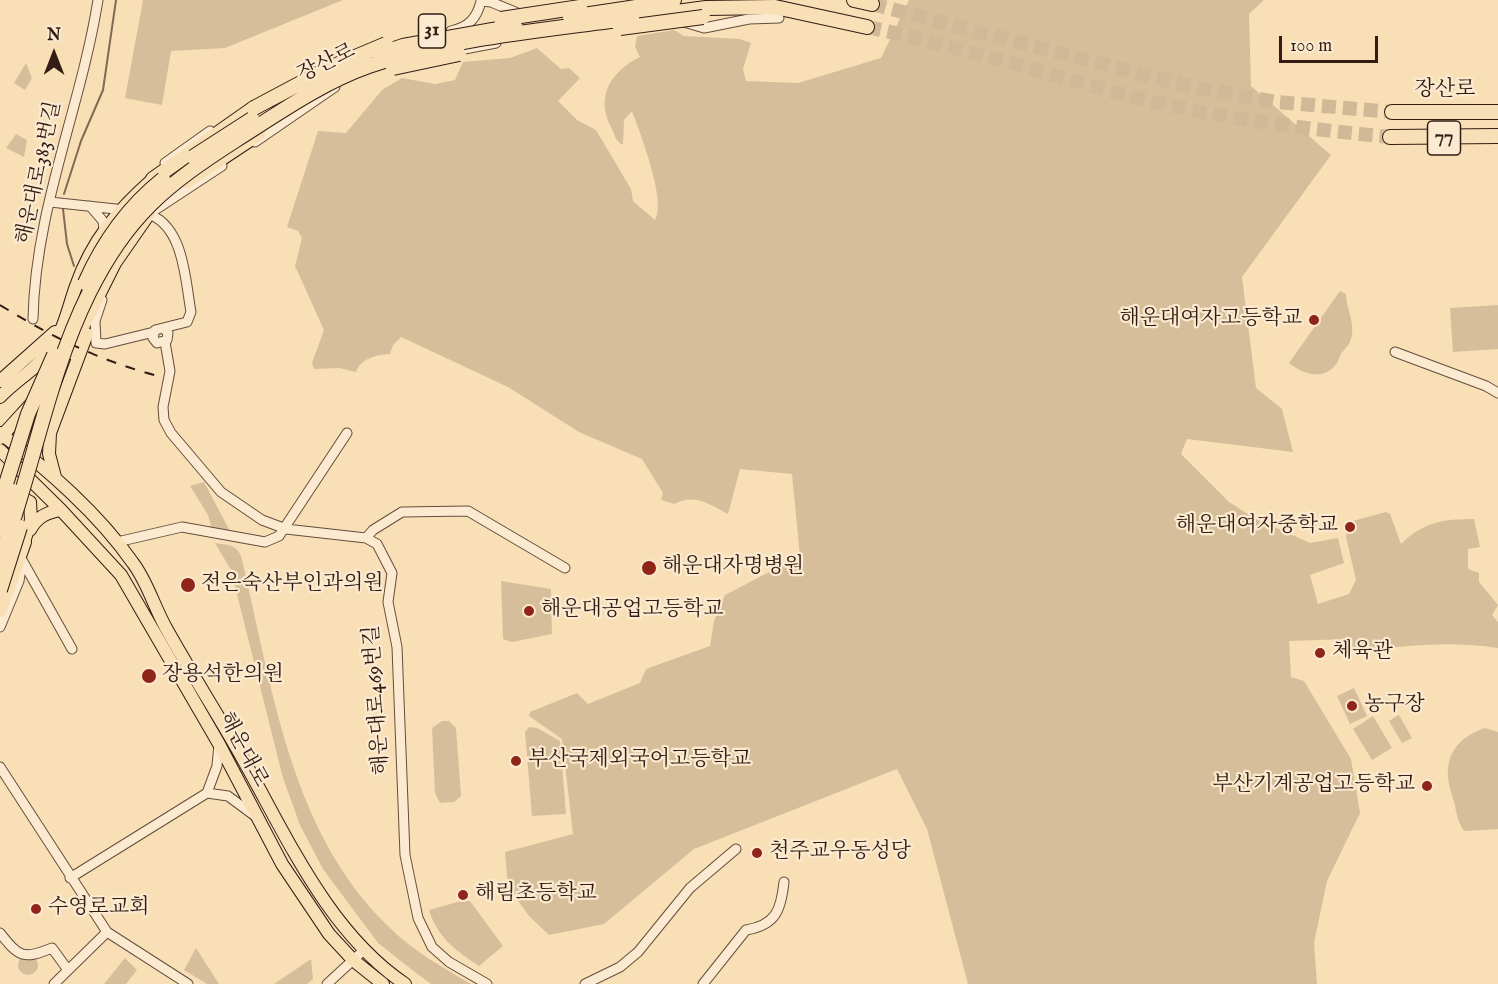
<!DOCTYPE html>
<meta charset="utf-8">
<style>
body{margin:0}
#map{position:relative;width:1498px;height:984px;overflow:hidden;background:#f9dfb6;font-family:"IM FELL English",serif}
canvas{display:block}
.north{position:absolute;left:24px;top:24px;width:60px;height:60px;-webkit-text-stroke:4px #fbead0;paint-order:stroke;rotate:0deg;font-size:16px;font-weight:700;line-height:24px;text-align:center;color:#321c14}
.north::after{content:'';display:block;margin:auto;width:21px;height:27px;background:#321c14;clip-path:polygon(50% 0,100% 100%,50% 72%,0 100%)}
.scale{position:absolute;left:1279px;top:36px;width:99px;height:27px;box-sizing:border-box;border:3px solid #321c14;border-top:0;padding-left:8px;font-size:18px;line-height:21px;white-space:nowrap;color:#321c14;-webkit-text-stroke:4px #fbead0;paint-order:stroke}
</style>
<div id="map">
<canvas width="1498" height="984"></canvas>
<div class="north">N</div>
<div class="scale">100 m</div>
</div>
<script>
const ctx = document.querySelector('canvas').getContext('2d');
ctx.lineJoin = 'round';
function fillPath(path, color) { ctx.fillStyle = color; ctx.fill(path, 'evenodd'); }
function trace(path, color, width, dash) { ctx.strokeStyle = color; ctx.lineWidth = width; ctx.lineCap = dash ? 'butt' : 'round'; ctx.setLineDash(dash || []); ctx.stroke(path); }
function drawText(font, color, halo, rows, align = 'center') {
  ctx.font = font + ' "IM FELL English","Noto Serif KR",serif'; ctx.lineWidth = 4.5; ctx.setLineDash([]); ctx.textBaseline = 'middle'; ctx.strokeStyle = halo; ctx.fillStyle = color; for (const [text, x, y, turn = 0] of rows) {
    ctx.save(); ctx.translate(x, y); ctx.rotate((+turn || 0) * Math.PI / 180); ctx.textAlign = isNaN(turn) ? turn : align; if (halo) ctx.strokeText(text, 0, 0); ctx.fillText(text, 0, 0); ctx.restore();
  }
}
const green = new Path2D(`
 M143,0H343L225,48L171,51L162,105L125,98Z
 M909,0H1264L1249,14L1251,86L1331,155L1242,277L1256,388L1282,409L1293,452L1187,439L1181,454L1229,502L1254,518L1310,543L1338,538L1344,563L1310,575L1318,604L1349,594L1356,580L1346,537L1349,522L1386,512L1390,514L1401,544C1423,522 1444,519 1474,519L1480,547L1468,549V569L1479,573V582L1498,605L1492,615L1498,622V648C1449,640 1401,646 1352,652L1348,639L1289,641L1291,677L1304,681L1351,759L1360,813L1327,881L1314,943L1317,984H968L927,829L897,769L694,849L604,924L549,935L529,916L508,887L505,852L573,834L562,739L529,716L530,712L577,693L588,704L640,683L646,669L710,646L714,621L725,595L800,556L792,474L740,469L728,514C709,504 695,493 674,504L661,500L663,493L642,459L579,432L508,387L401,337L393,345L390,354C376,355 361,358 356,372L339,368L314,369L312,363L324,330L295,266L302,238L298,231L287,227L318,131L346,133L382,90L402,78L435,84L455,80L463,62L510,58L537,48L561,69L569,68L580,78L558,101L577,120L596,130L631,189L633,201L655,220C667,201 640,133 632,111L624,120L623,145C614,140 616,136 611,127C595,97 611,71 640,57L635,47L637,36L674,30L684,36L740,39L751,43L743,69L746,81L798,83L881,58Z
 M26,63L32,78L25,90L14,83Z
 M16,134L27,140L24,157L6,148Z
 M1340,291L1346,294C1346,308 1354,320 1352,334C1351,344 1346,347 1341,354C1339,357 1339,360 1337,363C1324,381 1304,375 1289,363Z
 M1498,305V349L1453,352L1450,308Z
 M204,482L231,533L212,530L208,515L190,486Z
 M215,543C227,545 236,544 241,556C272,684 289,831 389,927C413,951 442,967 471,984H431L411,969L378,943L323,869L300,825L283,778L231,570Z
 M501,581L551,589L552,634L512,642L503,639Z
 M1354,688L1367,716L1350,724L1337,696Z
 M1399,715L1412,738L1402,743L1389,721Z
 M1373,716L1392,748L1372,760L1353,729Z
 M442,721H449L456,728L461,796L454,802L440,803L435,793L432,728Z
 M529,727L537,728L560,741L566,814L532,816L525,732Z
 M1485,728L1498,732V829L1464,831C1455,816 1457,810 1452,795C1441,763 1452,739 1485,728Z
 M461,901H470L503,946L479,966C455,950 438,938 429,910Z
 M196,948L219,984H207L184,970Z
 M18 965a10 10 0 1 1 20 0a10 10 0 1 1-20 0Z
 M125,958L137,970L126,984H104Z
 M311,959L313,979L307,984H274Z`);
const stream = new Path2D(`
 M64,194L81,141L103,90L116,0
 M63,209L67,244L74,266`);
const highwayTunnel = new Path2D(`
 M872,4L1187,86L1277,102L1392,112
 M867,27C960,46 1050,76 1142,99C1223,119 1307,129 1390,137`);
const minor = new Path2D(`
 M684,22L704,28L749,19L779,18
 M451,31C469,27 477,18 481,1L491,2L520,14
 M454,51L496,43
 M255,142L335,87
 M165,163L210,131
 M50,202L125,210
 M90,206L103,221L104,230
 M145,213C184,223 185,279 191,312L187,322L155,330L153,338L157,343L167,340L168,333L164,329
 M149,214L222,166
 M102,300L95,321L96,343L105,344L154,332
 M33,319C35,209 81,107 98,0
 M165,342L170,371L163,407L164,420L171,433L221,492L262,520L286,529L366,538L377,544L392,573L388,602L397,647L405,855L418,918L432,947L449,962L487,984
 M1395,352L1486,386L1498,393
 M366,538L373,530L402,512L468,511L565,568
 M117,542L182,527L265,542L279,536L347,433
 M22,560L72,649
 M0,627L19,581L22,562
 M0,767L107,932L188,984
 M207,793L228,796L255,816
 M70,878L207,793L217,766L219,744
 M0,933C19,957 23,960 52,948L68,970
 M54,984L107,932
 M327,984L365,949
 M585,984L620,967L638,952L690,888L736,849
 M703,984L746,930C776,925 781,910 784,882`);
const major = new Path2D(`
 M70,353L115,263L149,214
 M0,381L55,332
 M0,397C16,380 37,369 50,350C64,331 68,308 76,286C92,240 117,211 153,179
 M0,433C48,470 98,513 133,563C148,583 154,607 166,628C191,673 219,716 244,761C288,839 329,933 405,984
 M0,438L32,403
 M0,450L61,510L121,575L219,744L282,864L329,934L353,960L383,984
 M55,477L49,454L50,433L87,334
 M12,502L21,497L30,502L31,520L24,542
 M30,530C37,517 47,512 61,510`);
const highway = new Path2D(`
 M854,0L872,4
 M630,8L674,0
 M632,18L706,8L775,7L867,27
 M1392,112H1498
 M1390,137L1498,136
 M153,179L254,108
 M187,181L258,134
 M0,610L24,542`);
const rail = new Path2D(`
 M0,305C50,336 100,361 158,376`);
const highwayBridge = new Path2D(`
 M570,17L630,8
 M501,19L580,7
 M620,28L703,17
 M379,54L403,46L515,26
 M393,68L459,54
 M254,108L329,68L386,44
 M193,157L252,119
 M85,283C103,242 128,207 163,179
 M0,503L28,414L54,355
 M0,530L13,491
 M0,559C33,471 47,378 89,293C127,216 166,185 236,140C279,113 321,83 369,66C449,38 547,30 632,18
 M0,590L20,527`);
const markers = [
 [1314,320,6,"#8f2418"],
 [1350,527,6,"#8f2418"],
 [649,568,8,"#8f2418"],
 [188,585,8,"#8f2418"],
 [529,611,6,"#8f2418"],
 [1320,653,6,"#8f2418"],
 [149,676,8,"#8f2418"],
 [1352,706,6,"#8f2418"],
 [516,761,6,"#8f2418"],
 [1427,786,6,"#8f2418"],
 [757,853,6,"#8f2418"],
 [463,895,6,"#8f2418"],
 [36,909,6,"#8f2418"]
];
const shields = [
 [432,31,27],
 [1444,138,33]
];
const shieldNames = [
 ["31",432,31],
 ["77",1444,138]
];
const streetNames = [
 ["장산로",327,64,-26],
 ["장산로",1445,91],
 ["해운대로383번길",40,173,-78],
 ["해운대로469번길",378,700,-94],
 ["해운대로",242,750,62]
];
const poiNames = [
 ["해운대여자고등학교",1302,320,"right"],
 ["해운대여자중학교",1338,527,"right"],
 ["해운대자명병원",662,568],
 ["전은숙산부인과의원",201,585],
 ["해운대공업고등학교",541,611],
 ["체육관",1332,653],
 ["장용석한의원",162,676],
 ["농구장",1364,706],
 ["부산국제외국어고등학교",528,761],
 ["부산기계공업고등학교",1415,786,"right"],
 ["천주교우동성당",769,853],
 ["해림초등학교",475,895],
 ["수영로교회",48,909]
];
fillPath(green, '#d7be9a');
trace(stream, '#816954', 2);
trace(highwayTunnel, '#d1b896', 14, [14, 7]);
trace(minor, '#644d3c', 11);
trace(major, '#321c14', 14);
trace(highway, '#321c14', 16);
trace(minor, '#fbead0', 9);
trace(major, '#f9dfb6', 12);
trace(highway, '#f9dfb6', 14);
trace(rail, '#321c14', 2, [10, 10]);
trace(highwayBridge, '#321c14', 16, []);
trace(highwayBridge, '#f9dfb6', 14);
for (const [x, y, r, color] of markers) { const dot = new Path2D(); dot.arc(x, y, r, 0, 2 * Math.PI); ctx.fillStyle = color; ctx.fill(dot); trace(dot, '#fbead0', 2); }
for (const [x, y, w] of shields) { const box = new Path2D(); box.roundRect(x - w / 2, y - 17, w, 34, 4.5); ctx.fillStyle = '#fbead0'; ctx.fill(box); trace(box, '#321c14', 1.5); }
drawText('bold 20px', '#321c14', null, shieldNames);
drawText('21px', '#321c14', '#fbead0', streetNames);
drawText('21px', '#321c14', '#fbead0', poiNames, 'left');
</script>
